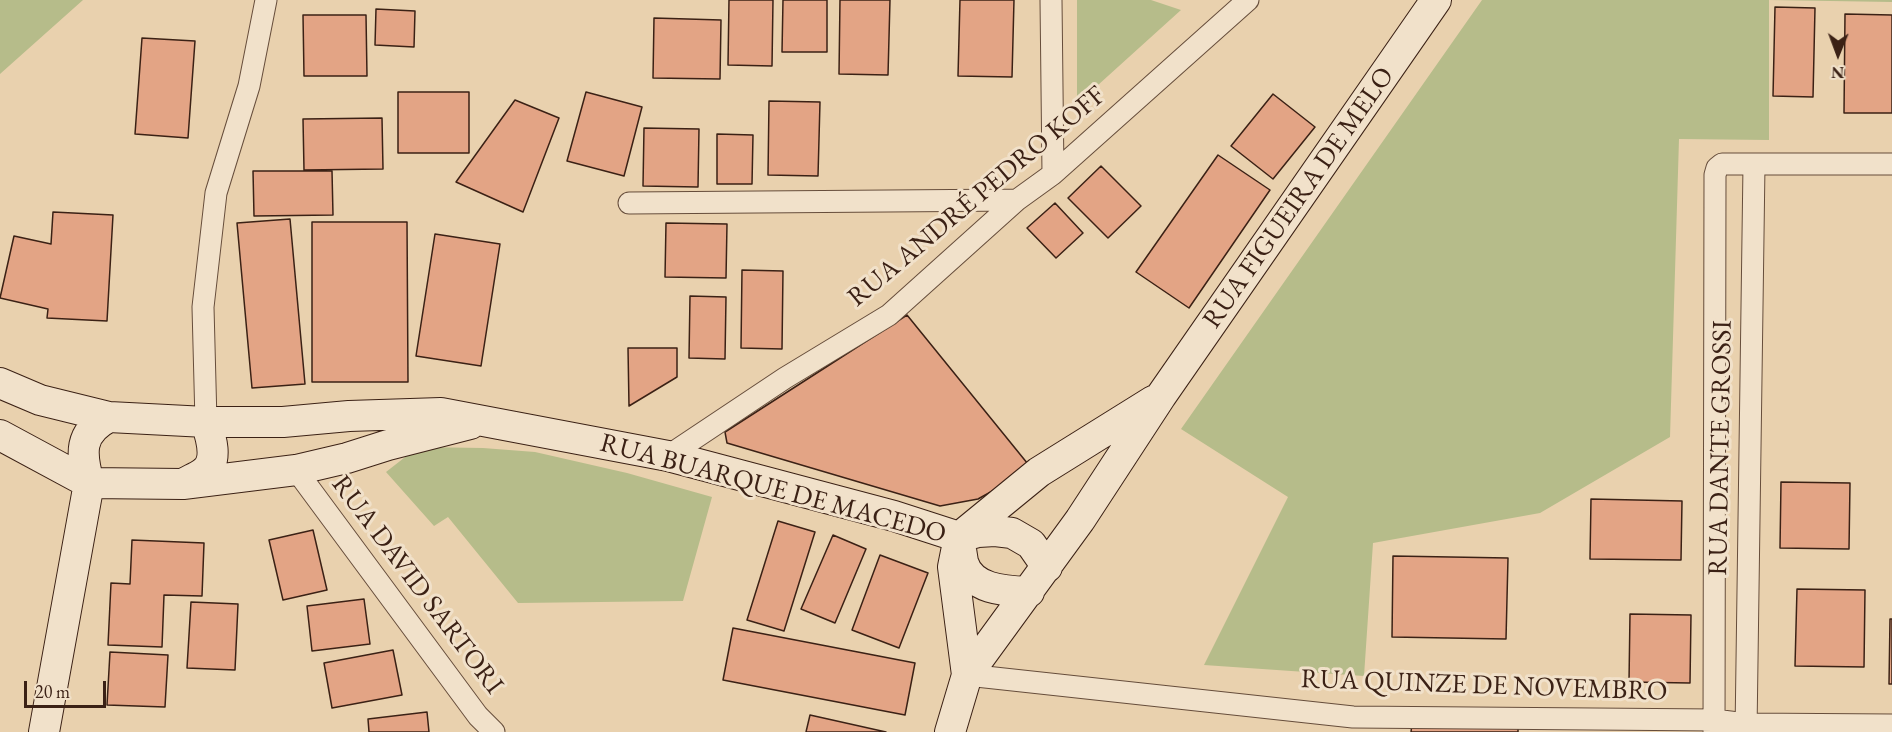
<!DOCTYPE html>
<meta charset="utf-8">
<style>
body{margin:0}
#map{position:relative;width:1892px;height:732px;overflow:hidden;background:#e9d1ae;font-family:"EB Garamond",serif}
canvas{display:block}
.north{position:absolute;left:1808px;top:24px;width:60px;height:60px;-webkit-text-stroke:4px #f1e1ca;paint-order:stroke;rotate:181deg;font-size:16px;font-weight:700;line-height:24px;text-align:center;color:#3b2115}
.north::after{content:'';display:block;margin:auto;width:21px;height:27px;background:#3b2115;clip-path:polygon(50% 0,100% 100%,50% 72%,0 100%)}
.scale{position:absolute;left:24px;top:681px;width:82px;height:27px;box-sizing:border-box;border:3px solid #3b2115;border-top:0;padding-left:8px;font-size:18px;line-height:21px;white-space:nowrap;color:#3b2115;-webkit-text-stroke:4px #f1e1ca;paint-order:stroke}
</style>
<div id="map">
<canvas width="1892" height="732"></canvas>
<div class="north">N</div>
<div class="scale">20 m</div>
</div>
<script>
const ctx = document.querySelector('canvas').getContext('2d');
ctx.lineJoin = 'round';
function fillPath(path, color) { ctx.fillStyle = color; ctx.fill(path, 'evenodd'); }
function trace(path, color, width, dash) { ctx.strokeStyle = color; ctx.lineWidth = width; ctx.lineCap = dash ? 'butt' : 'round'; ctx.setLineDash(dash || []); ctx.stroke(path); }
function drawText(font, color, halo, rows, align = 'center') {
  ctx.font = font + ' "EB Garamond",serif'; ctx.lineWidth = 6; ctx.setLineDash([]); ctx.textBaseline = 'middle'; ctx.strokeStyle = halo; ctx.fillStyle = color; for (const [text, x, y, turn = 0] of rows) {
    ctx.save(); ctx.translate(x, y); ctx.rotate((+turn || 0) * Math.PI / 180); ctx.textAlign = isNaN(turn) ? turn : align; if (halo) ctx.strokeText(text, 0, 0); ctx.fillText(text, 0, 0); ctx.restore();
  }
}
const green = new Path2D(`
 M0,0H83L0,74Z
 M1077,0H1151L1181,10L1077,104Z
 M1482,0H1892V2L1769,0V140L1679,139L1670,437L1540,513L1373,543L1364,676L1204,665L1288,497L1181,429Z
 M418,447L483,448L535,452L627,473L712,497L683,601L518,603L448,517L434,526L386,472Z`);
const building = new Path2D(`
 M729,0H773L772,66L728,65Z
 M783,0H827V52H782Z
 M840,0H890L888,75L839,74Z
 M960,0H1014L1012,77L958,76Z
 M1775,7L1815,8L1813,97L1773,96Z
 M376,9L415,11L414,47L375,45Z
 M1845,14L1892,15V113H1844Z
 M303,15H366L367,76H304Z
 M654,18L721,20L720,79L653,78Z
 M142,38L195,41L188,138L135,134Z
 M398,92H469V153H398Z
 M586,92L642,107L624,176L567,161Z
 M1273,94L1315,127L1273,179L1231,146Z
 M515,100L559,118L523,212L456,182Z
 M769,101L820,102L818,176L768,175Z
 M382,118L383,169L304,170L303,119Z
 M644,128L699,129L698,187L643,186Z
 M717,134L753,135L752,184H717Z
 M1218,155L1270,190L1189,308L1136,272Z
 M1101,166L1141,206L1108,238L1068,198Z
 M253,171H332L333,215L254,216Z
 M1055,203L1083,233L1056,258L1027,228Z
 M53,212L113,215L107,321L47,318L48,309L0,298L14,236L51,244Z
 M290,219L305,384L252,388L237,223Z
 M312,222H407L408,382H312Z
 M666,223L727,224L726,278L665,277Z
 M435,234L500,244L481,366L416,356Z
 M742,270L783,271L782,349L741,348Z
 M690,296L726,297L725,359L689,358Z
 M907,315L1032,469L978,499L940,506L727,443L725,432Z
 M628,348H677V377L629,406Z
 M1781,482L1850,483L1849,549L1780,548Z
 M1591,499L1682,501L1681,560L1590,559Z
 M778,521L815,532L784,631L747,620Z
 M313,530L327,590L283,600L269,540Z
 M833,535L866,549L835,623L801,609Z
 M132,540L204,543L202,596L164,595L162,647L108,645L111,583L130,584Z
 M880,555L928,573L899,648L852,630Z
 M1393,556L1508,558L1506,639L1392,637Z
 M1797,589L1865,590L1864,667L1795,666Z
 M364,599L370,644L312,651L307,606Z
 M191,602L238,604L235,670L187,668Z
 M1630,614L1691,615L1690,683L1629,682Z
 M1890,619H1892V684H1889Z
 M733,628L915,663L905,715L723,680Z
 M393,650L402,695L332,708L324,663Z
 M110,652L168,655L165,707L107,705Z
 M427,712L429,732H369L368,719Z
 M810,715L886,732H806Z
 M1412,724L1518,726V732H1411Z`);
const street = new Path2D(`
 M1051,0L1053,174
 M629,203L1017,200
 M206,422L203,307L216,193L249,86L266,0
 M668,456L785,378L889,315L1017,200L1053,174L1248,0
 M296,470L478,716L494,732
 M967,675L1353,717L1714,720L1746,724L1892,725
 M1714,732L1715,175L1717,168L1722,164H1892
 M1746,732L1754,165`);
const secondary = new Path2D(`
 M0,383L40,400L109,417L206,422H283L349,416L441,413L668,456L894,516L959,537L978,532L995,531L1012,533L1031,544L1047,567
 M0,435L89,483L183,484L296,470L347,458L388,445L470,424
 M183,484C189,480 198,477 204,472C219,461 211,437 206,422
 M962,535L1039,472L1153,401
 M959,537L953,567L967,675
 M960,543C961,549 962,556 963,562C971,590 1006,591 1029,592
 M44,732L89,483C81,454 78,433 109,417
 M950,732L967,675L1080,520L1161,396L1436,0`);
const streetNames = [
 ["RUA ANDRÉ PEDRO KOFF",977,197,-40],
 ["RUA FIGUEIRA DE MELO",1299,198,-55],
 ["RUA DANTE GROSSI",1721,448,-89],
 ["RUA BUARQUE DE MACEDO",773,489,15],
 ["RUA DAVID SARTORI",417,585,53],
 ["RUA QUINZE DE NOVEMBRO",1484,686,2]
];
fillPath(green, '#b6bc8a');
fillPath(building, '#e3a485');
trace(building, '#3b2115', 1.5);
trace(street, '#664d3b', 23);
trace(secondary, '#3b2115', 32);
trace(street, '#f1e1ca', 21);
trace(secondary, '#f1e1ca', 30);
drawText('27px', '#3b2115', '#f1e1ca', streetNames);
</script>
